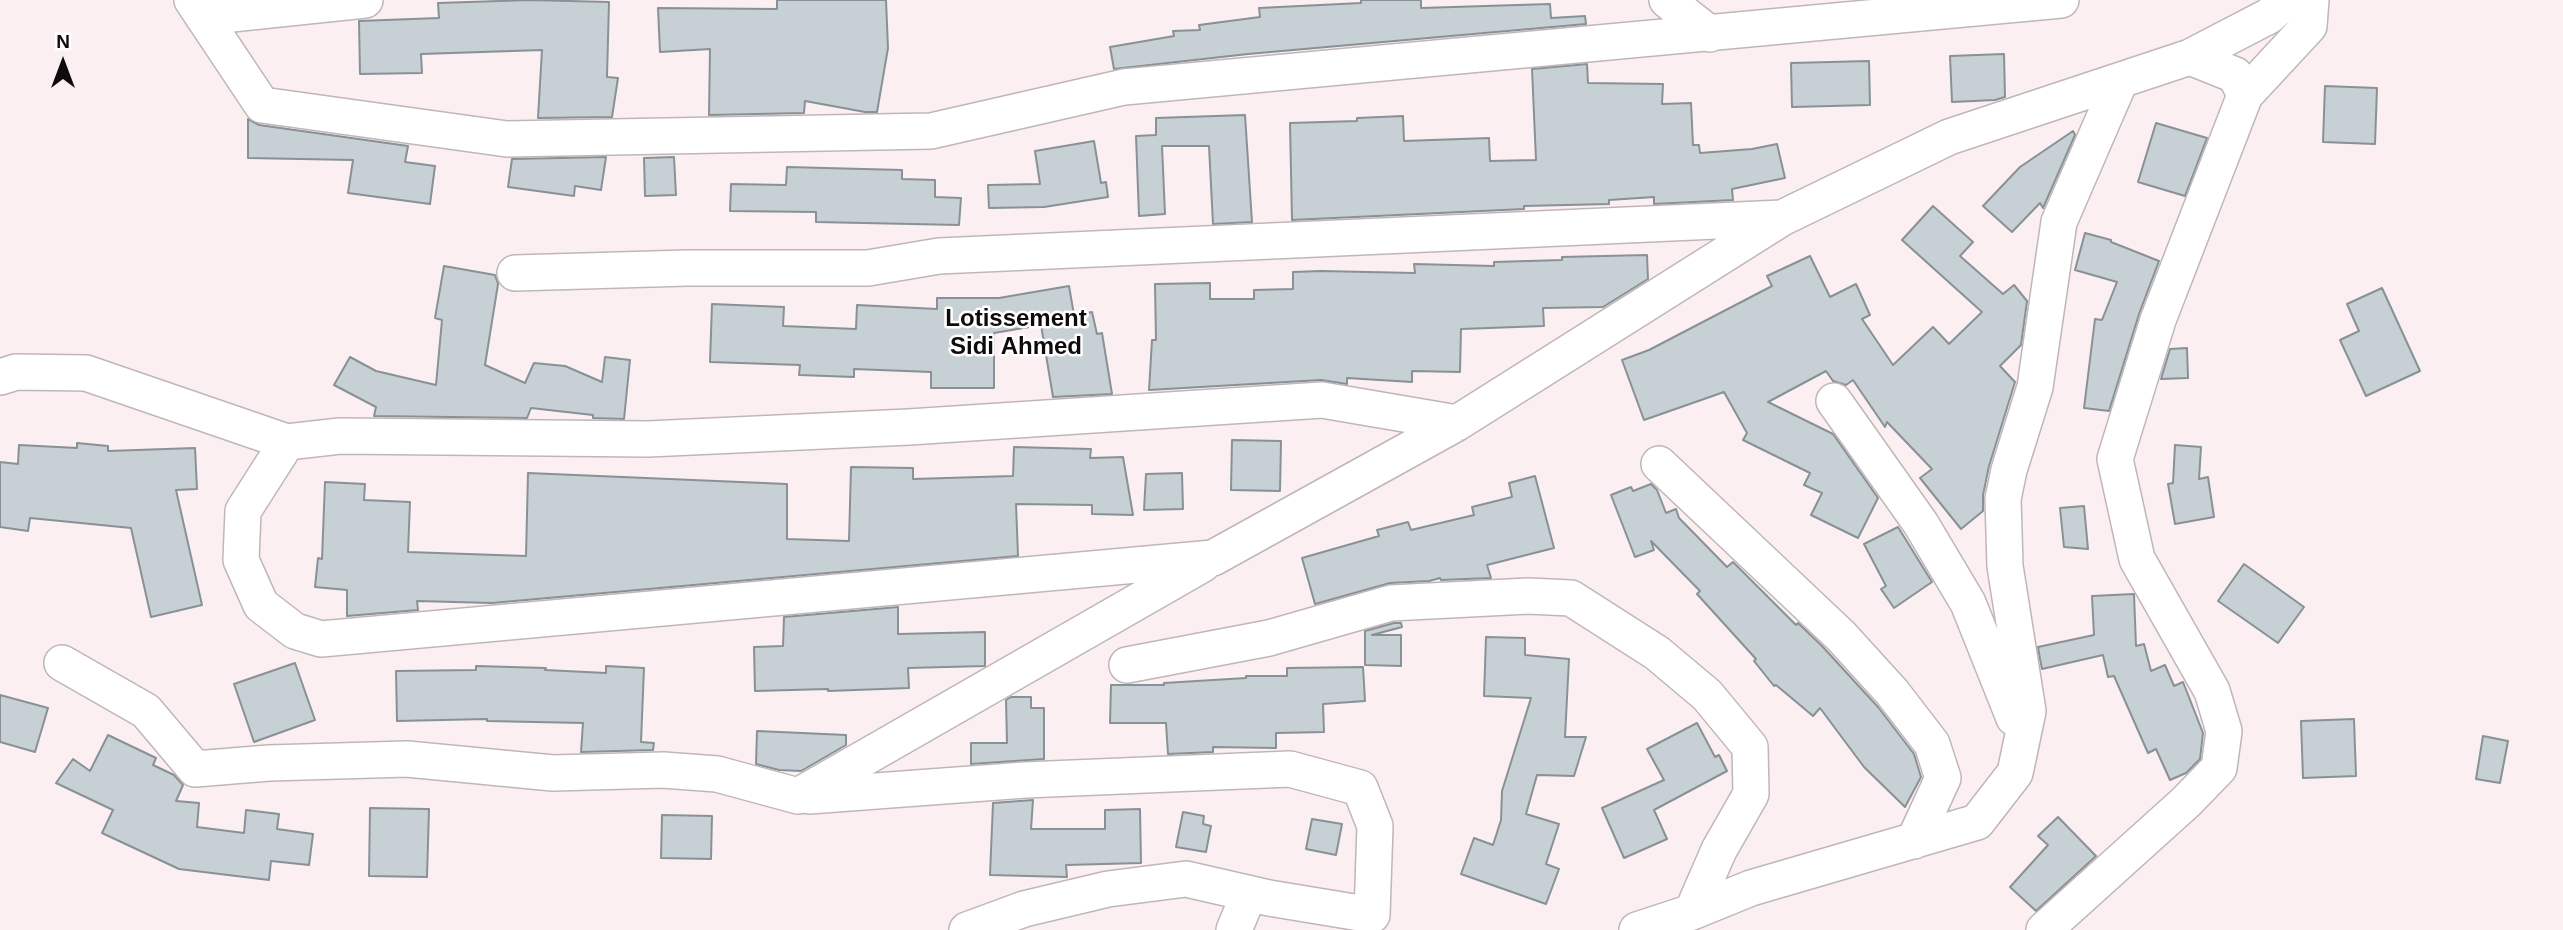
<!DOCTYPE html>
<style>
body{margin:0}
#map{position:relative;width:2563px;height:930px;overflow:hidden;background:#fbeff1;font-family:Arial,sans-serif}
canvas{display:block}
.north{position:absolute;left:28px;top:28px;width:70px;height:70px;-webkit-text-stroke:5px #fff;paint-order:stroke;rotate:0deg;font-size:19px;font-weight:700;line-height:28px;text-align:center;color:#0f0b0c}
.north::after{content:'';display:block;margin:auto;width:24px;height:32px;background:#0f0b0c;clip-path:polygon(50% 0,100% 100%,50% 72%,0 100%)}
</style>
<div id="map">
<canvas width="2563" height="930"></canvas>
<div class="north">N</div>
</div>
<script>
const ctx = document.querySelector('canvas').getContext('2d');
ctx.lineJoin = 'round';
function fillPath(path, color) { ctx.fillStyle = color; ctx.fill(path, 'evenodd'); }
function trace(path, color, width, dash) { ctx.strokeStyle = color; ctx.lineWidth = width; ctx.lineCap = dash ? 'butt' : 'round'; ctx.setLineDash(dash || []); ctx.stroke(path); }
function drawText(font, color, halo, rows, align = 'center') {
  ctx.font = font + ' Arial,sans-serif'; ctx.lineWidth = 5; ctx.setLineDash([]); ctx.textBaseline = 'middle'; ctx.strokeStyle = halo; ctx.fillStyle = color; for (const [text, x, y, turn = 0] of rows) {
    ctx.save(); ctx.translate(x, y); ctx.rotate((+turn || 0) * Math.PI / 180); ctx.textAlign = isNaN(turn) ? turn : align; if (halo) ctx.strokeText(text, 0, 0); ctx.fillText(text, 0, 0); ctx.restore();
  }
}
const building = new Path2D(`
 M530,0L609,2L607,77L618,78L612,117L538,118L542,50L421,54L422,73L360,74L359,21L439,18L438,3Z
 M777,0H886L888,48L877,112H865L805,101L804,113L709,115L710,49L660,52L658,8L777,9Z
 M1361,0H1421V8L1550,4L1551,18L1585,16L1586,24L1248,54L1114,69L1110,47L1174,36L1173,31L1200,30L1199,25L1260,17L1259,8L1361,3Z
 M2004,54L2005,97L1995,100L1952,102L1950,56Z
 M1869,61L1870,105L1792,107L1791,63Z
 M1587,64L1588,83L1663,84L1662,104L1691,103L1693,145H1699L1700,153L1752,149L1777,144L1785,178L1732,189L1733,200L1654,204V197L1609,200V204L1524,206V209L1292,220L1290,123L1357,121V118L1403,116L1404,141L1489,138L1490,161L1536,160L1532,69Z
 M2325,86L2377,88L2375,144L2323,142Z
 M1245,115L1252,222L1213,224L1209,146H1162L1165,214L1139,216L1136,136L1156,135V118Z
 M248,119L259,125L408,146L405,162L435,166L430,204L348,193L353,160L248,158Z
 M2156,123L2207,138L2185,196L2138,182Z
 M2073,131L2075,135L2043,208L2040,203L2012,232L1983,206L2020,167Z
 M1094,141L1101,183L1106,182L1108,197L1044,207L989,208L988,185L1040,184L1035,151Z
 M606,157L601,190L575,186L574,196L508,187L512,159Z
 M674,157L676,195L645,196L644,158Z
 M787,167L902,170V179L935,180V197L961,198L959,225L816,222V212L730,211L731,184L786,185Z
 M1933,206L1973,242L1960,256L2003,294L2014,285L2027,301L2021,345L2000,366L2015,382L1989,466L1983,495V511L1961,529L1920,478L1932,469L1887,422L1885,427L1853,380L1846,385L1833,381L1826,371L1768,402L1833,434L1878,498L1858,538L1811,515L1822,493L1804,485L1810,473L1743,440L1747,433L1724,392L1644,420L1622,360L1649,350L1772,286L1767,276L1810,256L1830,297L1856,284L1870,315L1862,319L1893,365L1933,327L1949,344L1982,312L1902,240Z
 M2085,233L2111,240V242L2159,261L2139,314L2109,411L2084,408L2095,319L2102,320L2117,282L2075,270Z
 M1647,255L1648,279L1603,307L1543,308L1544,326L1461,329L1460,372L1412,371V382L1347,378V384L1321,380L1149,390L1152,340H1156L1155,284L1210,283V299H1254V290L1293,289V272L1321,271L1415,273L1414,264L1494,266V262L1562,260V257Z
 M444,266L495,275L498,284L485,365L525,383L534,363L565,366L602,382L605,357L630,360L624,419L593,418V415L531,408L527,418L374,416L376,407L334,385L350,357L376,371L436,385L442,320L435,318Z
 M1069,286L1074,315L1092,312L1097,334L1102,333L1112,394L1053,397L1041,325L994,333V388H931V372L854,369V377L799,375L800,365L710,362L712,304L784,307L783,326L856,329L857,305L937,309V298H999Z
 M2382,288L2420,371L2366,396L2340,340L2359,331L2347,304Z
 M2187,348L2188,378L2161,379L2170,349Z
 M1232,440L1281,441L1280,491L1231,490Z
 M77,443L108,446V451L195,448L197,489L176,490L202,605L151,617L131,528L30,518L28,531L0,527V462L18,464L19,445L77,448Z
 M2175,445L2201,447L2199,479L2208,477L2214,517L2175,524L2168,484L2173,483Z
 M1014,447L1091,449L1090,458L1123,457L1133,515L1092,514V505L1016,504L1018,556L492,603L417,601L418,610L347,616V590L315,587L318,558L322,559L325,482L365,484L364,500L410,502L408,552L526,556L528,473L787,484V539L849,541L851,467L913,468V479L1013,476Z
 M1182,473L1183,509L1144,510L1146,474Z
 M1535,476L1554,548L1487,565L1491,578L1441,580L1440,578L1429,581L1390,583L1315,604L1302,558L1379,536L1377,530L1408,522L1411,530L1474,515L1472,507L1512,497L1509,483Z
 M1651,484L1657,490L1666,513L1676,509L1679,518L1727,567L1733,562L1796,625L1798,623L1822,646L1878,707L1914,754L1921,777L1905,807L1864,767L1820,708L1813,716L1776,685L1774,686L1754,661L1756,659L1697,594L1700,591L1651,541L1654,550L1635,557L1611,495L1631,487L1633,491Z
 M2084,506L2088,549L2064,547L2060,508Z
 M1898,527L1932,582L1894,608L1881,589L1886,586L1864,544Z
 M2244,564L2304,607L2278,643L2218,601Z
 M2134,594L2136,646L2144,644L2151,671L2165,665L2174,686L2183,682L2203,733L2200,759L2186,773L2170,780L2156,749L2148,753L2114,676L2108,677L2103,655L2042,669L2040,659L2038,647L2094,635L2092,596Z
 M898,607V634L985,632V666L908,668L909,688L828,691V689L755,691L754,647L783,646L784,617Z
 M1394,623H1401L1402,627L1372,635H1401V666L1365,665V631Z
 M1486,637L1525,638V655L1569,659L1565,737H1586L1574,776L1537,775L1526,814L1559,824L1546,864L1559,869L1546,904L1461,874L1474,838L1493,845L1501,820L1502,791L1531,698L1484,696Z
 M295,663L315,720L254,742L234,684Z
 M476,666L546,668L545,670L606,673V666L644,668L641,742L654,743L653,750L581,752L583,723L487,721V719L397,721L396,671L476,670Z
 M1363,667L1365,701L1323,704L1324,732L1276,733V748L1213,747V752L1168,754L1166,723H1110L1111,685H1164V683L1246,678V676H1287V668Z
 M0,695L48,708L35,752L0,742Z
 M1011,697H1031V708H1044V759L971,764V743H1007L1006,700Z
 M2354,719L2356,776L2303,778L2301,721Z
 M1697,723L1715,757L1719,755L1727,771L1654,810L1667,839L1624,858L1602,808L1664,780L1647,749Z
 M757,731L846,735V745L801,771L779,770L756,764Z
 M108,735L156,758L153,765L174,775L183,785L176,801L199,803L197,827L244,833L246,810L279,814L277,829L313,834L309,865L271,861L269,880L179,869L102,833L113,810L56,783L73,759L90,771Z
 M2483,736L2508,741L2500,783L2476,779Z
 M1033,800L1031,829H1105V810L1140,809L1141,863L1066,865L1067,877L990,875L993,803Z
 M370,808L429,809L427,877L369,876Z
 M1183,812L1204,816L1203,824L1211,826L1206,852L1176,847Z
 M662,815L712,816L711,859L661,858Z
 M2058,817L2096,856L2036,911L2010,887L2048,845L2038,836Z
 M1312,819L1342,824L1336,855L1306,849Z`);
const street = new Path2D(`
 M192,0L262,105L507,139L931,131L1124,87L2061,0
 M1667,0L1710,34
 M203,17L365,0
 M2245,95L2309,26L2311,0
 M515,273L687,268H868L939,256L1782,218L1949,137L2190,57L2269,16L2287,0
 M0,377L16,372L86,373L287,442
 M1834,401L1921,524L1968,603L2014,718
 M1457,423L1322,400L909,427L648,439L340,436L287,442L243,511L241,560L261,605L295,631L321,639L1213,558L1457,423L1782,218
 M1659,464L1841,636L1892,692L1932,744L1943,778L1914,841
 M62,663L146,711L195,769L269,763L407,759L553,773L663,770L717,774L798,796L1203,564
 M1127,665L1269,638L1391,603L1528,596L1571,598L1657,653L1707,695L1750,747L1751,794L1719,850L1692,912
 M809,796L1025,780L1290,769L1360,788L1375,826L1372,915L1269,898L1186,879L1108,889L1024,909L967,930
 M1234,930L1249,894
 M1637,930L1692,912L1751,888L1977,822L2015,773L2028,711L2005,566L2003,499L2009,470L2035,387L2059,222L2120,81
 M2044,930L2186,802L2219,768L2224,731L2212,691L2137,559L2115,459L2158,320L2245,95L2235,75L2190,57`);
const quarterNames = [
 ["Lotissement",1016,319],
 ["Sidi Ahmed",1016,347]
];
fillPath(building, '#c7d0d5');
trace(building, '#889195', 2);
trace(street, '#c0b6b8', 38);
trace(street, '#fff', 35);
drawText('bold 24px', '#0f0b0c', '#fff', quarterNames);
</script>
